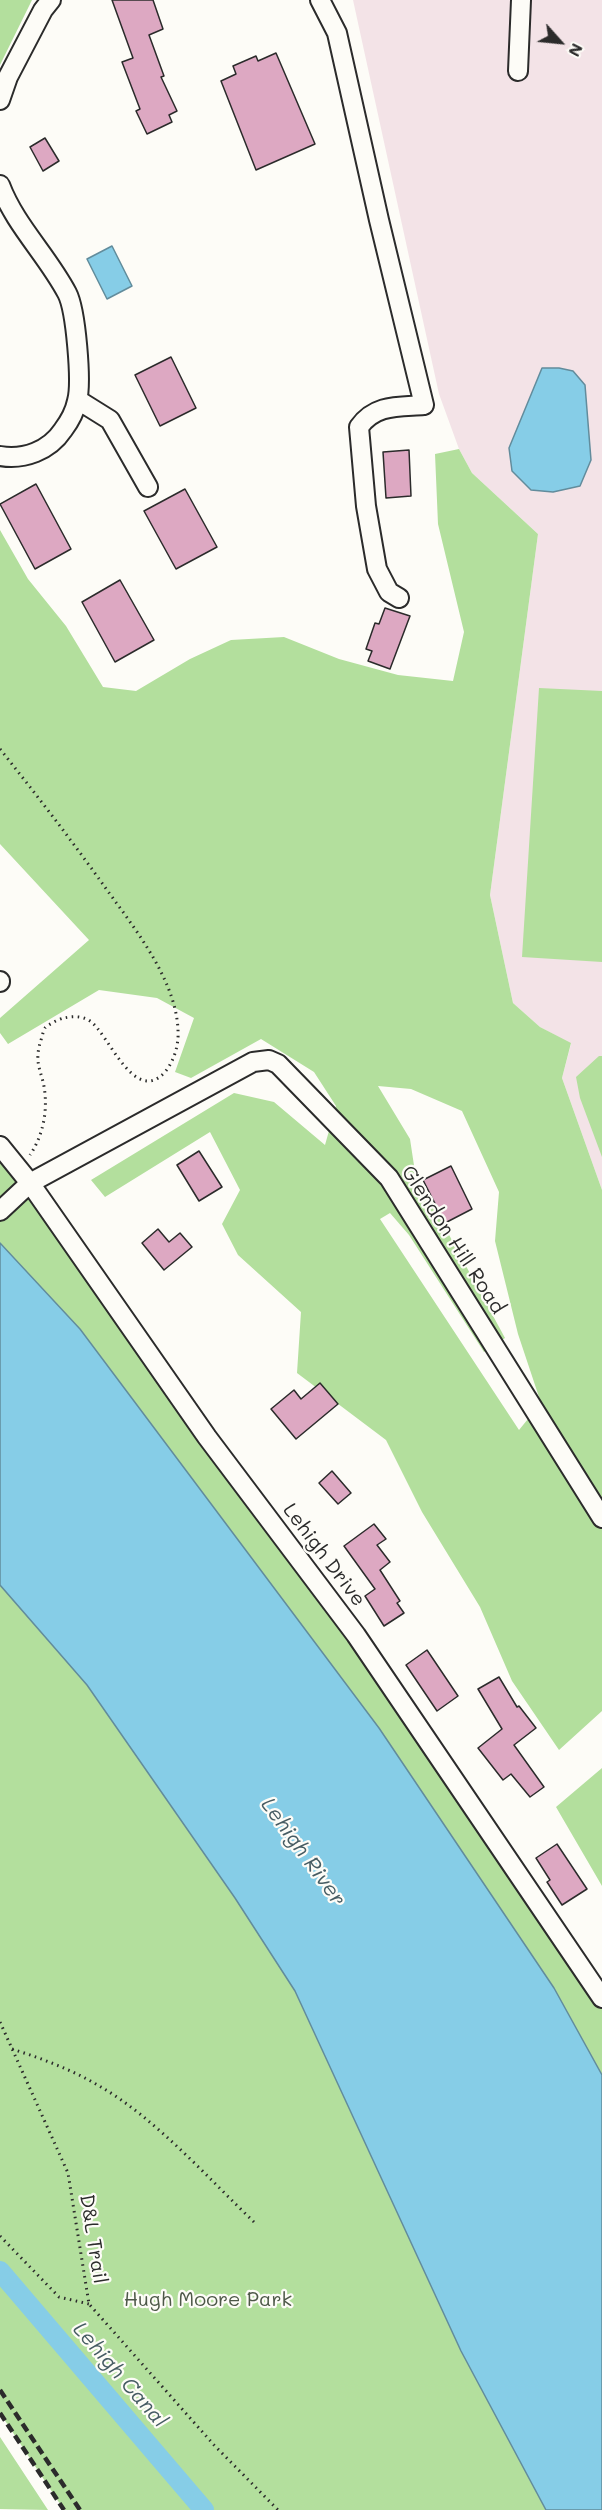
<!DOCTYPE html>
<style>
body{margin:0}
#map{position:relative;width:602px;height:2510px;overflow:hidden;background:#fdfcf7;font-family:Mali,sans-serif}
canvas{display:block}
.north{position:absolute;left:530px;top:12px;width:60px;height:60px;-webkit-text-stroke:4px #fdfcf7;paint-order:stroke;rotate:117deg;font-size:16px;font-weight:700;line-height:24px;text-align:center;color:#2b2b2b}
.north::after{content:'';display:block;margin:auto;width:21px;height:27px;background:#2b2b2b;clip-path:polygon(50% 0,100% 100%,50% 72%,0 100%)}
</style>
<div id="map">
<canvas width="602" height="2510"></canvas>
<div class="north">N</div>
</div>
<script>
const ctx = document.querySelector('canvas').getContext('2d');
ctx.lineJoin = 'round';
function fillPath(path, color) { ctx.fillStyle = color; ctx.fill(path, 'evenodd'); }
function trace(path, color, width, dash) { ctx.strokeStyle = color; ctx.lineWidth = width; ctx.lineCap = dash ? 'butt' : 'round'; ctx.setLineDash(dash || []); ctx.stroke(path); }
function drawText(font, color, halo, rows, align = 'center') {
  ctx.font = font + ' Mali,sans-serif'; ctx.lineWidth = 4.5; ctx.setLineDash([]); ctx.textBaseline = 'middle'; ctx.strokeStyle = halo; ctx.fillStyle = color; for (const [text, x, y, turn = 0] of rows) {
    ctx.save(); ctx.translate(x, y); ctx.rotate((+turn || 0) * Math.PI / 180); ctx.textAlign = isNaN(turn) ? turn : align; if (halo) ctx.strokeText(text, 0, 0); ctx.fillText(text, 0, 0); ctx.restore();
  }
}
const built = new Path2D(`
 M353,0H602V1190L562,1078L571,1044L540,1027L513,1003L490,895L538,534L472,473L459,449L439,394Z`);
const green = new Path2D(`
 M0,0H32L0,65Z
 M459,449L472,473L538,534L490,895L513,1003L540,1027L571,1043L562,1078L602,1190V1711L559,1750L512,1681L480,1607L422,1512L386,1440L297,1373L301,1312L238,1255L222,1224L240,1190L210,1132L105,1197L91,1180L234,1093L274,1102L325,1145L336,1106L314,1072L261,1039L191,1078L175,1072L194,1018L157,998L99,990L8,1044L0,1033V1018L89,940L0,844V530L28,579L66,626L103,687L136,691L190,659L231,640L284,637L339,659L398,675L453,681L464,632L438,524L435,454ZM378,1086L411,1089L462,1111L499,1192L495,1241L518,1334L541,1403L519,1430L380,1219L390,1213L409,1235L484,1352L505,1338L415,1172L410,1139Z
 M539,688L602,691V962L522,957Z
 M599,1056H602V1157L580,1098L576,1077Z
 M0,1146L602,1998V2075L554,1988L0,1243Z
 M0,1585L87,1685L235,1898L295,1991L461,2351L546,2510H64L0,2413Z
 M602,1768V1886L556,1807Z
 M0,2437L48,2510L0,2509Z`);
const water = new Path2D(`
 M112,246L132,286L107,299L87,259Z
 M542,368H559L573,371L585,385L591,460L580,486L553,492L531,490L512,471L509,448Z
 M0,1243L80,1329L379,1728L554,1988L602,2075V2510H546L461,2351L295,1991L235,1898L87,1685L0,1585Z`);
const canal = new Path2D(`
 M0,2271L204,2510`);
const building = new Path2D(`
 M112,0H153L163,29L149,35L164,76L161,77L177,111L169,115L172,122L147,134L136,111L140,109L122,62L133,58Z
 M276,53L315,144L256,170L221,81L236,74L233,66L256,56L258,61Z
 M45,138L59,161L43,171L30,147Z
 M171,357L196,408L160,426L135,375Z
 M409,450L411,496L386,498L383,452Z
 M36,484L71,549L35,569L0,504Z
 M185,489L217,547L176,569L144,511Z
 M120,580L154,640L115,662L82,602Z
 M385,608L410,616L390,669L368,661L372,651L366,649L375,623L379,624Z
 M199,1151L222,1187L199,1201L177,1165Z
 M451,1166L472,1209L445,1223L423,1180Z
 M158,1229L169,1242L180,1233L192,1247L164,1270L142,1243Z
 M320,1383L338,1404L296,1439L271,1409L294,1390L301,1399Z
 M332,1471L351,1493L338,1504L319,1483Z
 M374,1524L386,1539L377,1545L390,1562L380,1570L400,1601L397,1603L404,1613L384,1626L365,1596L375,1589L344,1546Z
 M427,1650L458,1696L437,1711L406,1665Z
 M499,1677L517,1707L519,1706L536,1728L514,1745L544,1787L530,1797L511,1774L503,1780L478,1748L502,1729L478,1689Z
 M557,1844L587,1889L562,1905L547,1882L550,1880L536,1858Z`);
const path = new Path2D(`
 M0,749C35,793 69,837 102,883C131,924 176,978 178,1030C179,1045 174,1061 165,1072C134,1106 109,1034 90,1021C83,1016 73,1016 64,1018C59,1019 49,1024 45,1028C44,1029 42,1036 42,1037C32,1065 43,1070 45,1094C47,1115 42,1137 30,1155
 M0,2022L68,2173L89,2304L214,2445L278,2510
 M12,2049C43,2059 73,2070 101,2087C155,2118 210,2180 255,2223
 M0,2236L59,2297L89,2304`);
const minor = new Path2D(`
 M320,0L337,33L379,220L424,405C399,407 375,404 359,427L366,506L377,569L389,592L399,598
 M518,71L521,0
 M0,100L8,77L43,10L51,0
 M0,185C15,225 47,255 67,293C76,310 82,383 77,401C75,411 69,422 63,430C49,451 24,460 0,456
 M78,400L110,420L148,487
 M0,981V982
 M0,1146L30,1183L207,1437L356,1635L602,1998
 M0,1211L30,1183L253,1062L269,1060L278,1064L389,1178L602,1518`);
const rail = new Path2D(`
 M0,2390L80,2510
 M0,2413L64,2510`);
const streetNames = [
 ["Glendon Hill Road",453,1240,57],
 ["Lehigh Drive",324,1555,53],
 ["D&L Trail",93,2239,81]
];
const parkNames = [
 ["Hugh Moore Park",208,2300]
];
const waterNames = [
 ["Lehigh River",303,1852,54],
 ["Lehigh Canal",120,2375,49]
];
fillPath(built, '#f3e3e7');
fillPath(green, '#b3df9d');
fillPath(water, '#86cde7');
trace(water, '#628c9c', 1.5);
trace(canal, '#86cde7', 20);
fillPath(building, '#dda8c2');
trace(building, '#2b2b2b', 1.5);
trace(minor, '#2b2b2b', 22);
trace(path, '#2b2b2b', 3, [1.5, 4.5]);
trace(minor, '#fdfcf7', 18);
trace(rail, '#2b2b2b', 4.5, [9, 4.5]);
drawText('20px', '#2b2b2b', '#fdfcf7', streetNames);
drawText('20px', '#4d5848', '#fdfcf7', parkNames);
drawText('italic 21px', '#465c63', '#fdfcf7', waterNames);
</script>
